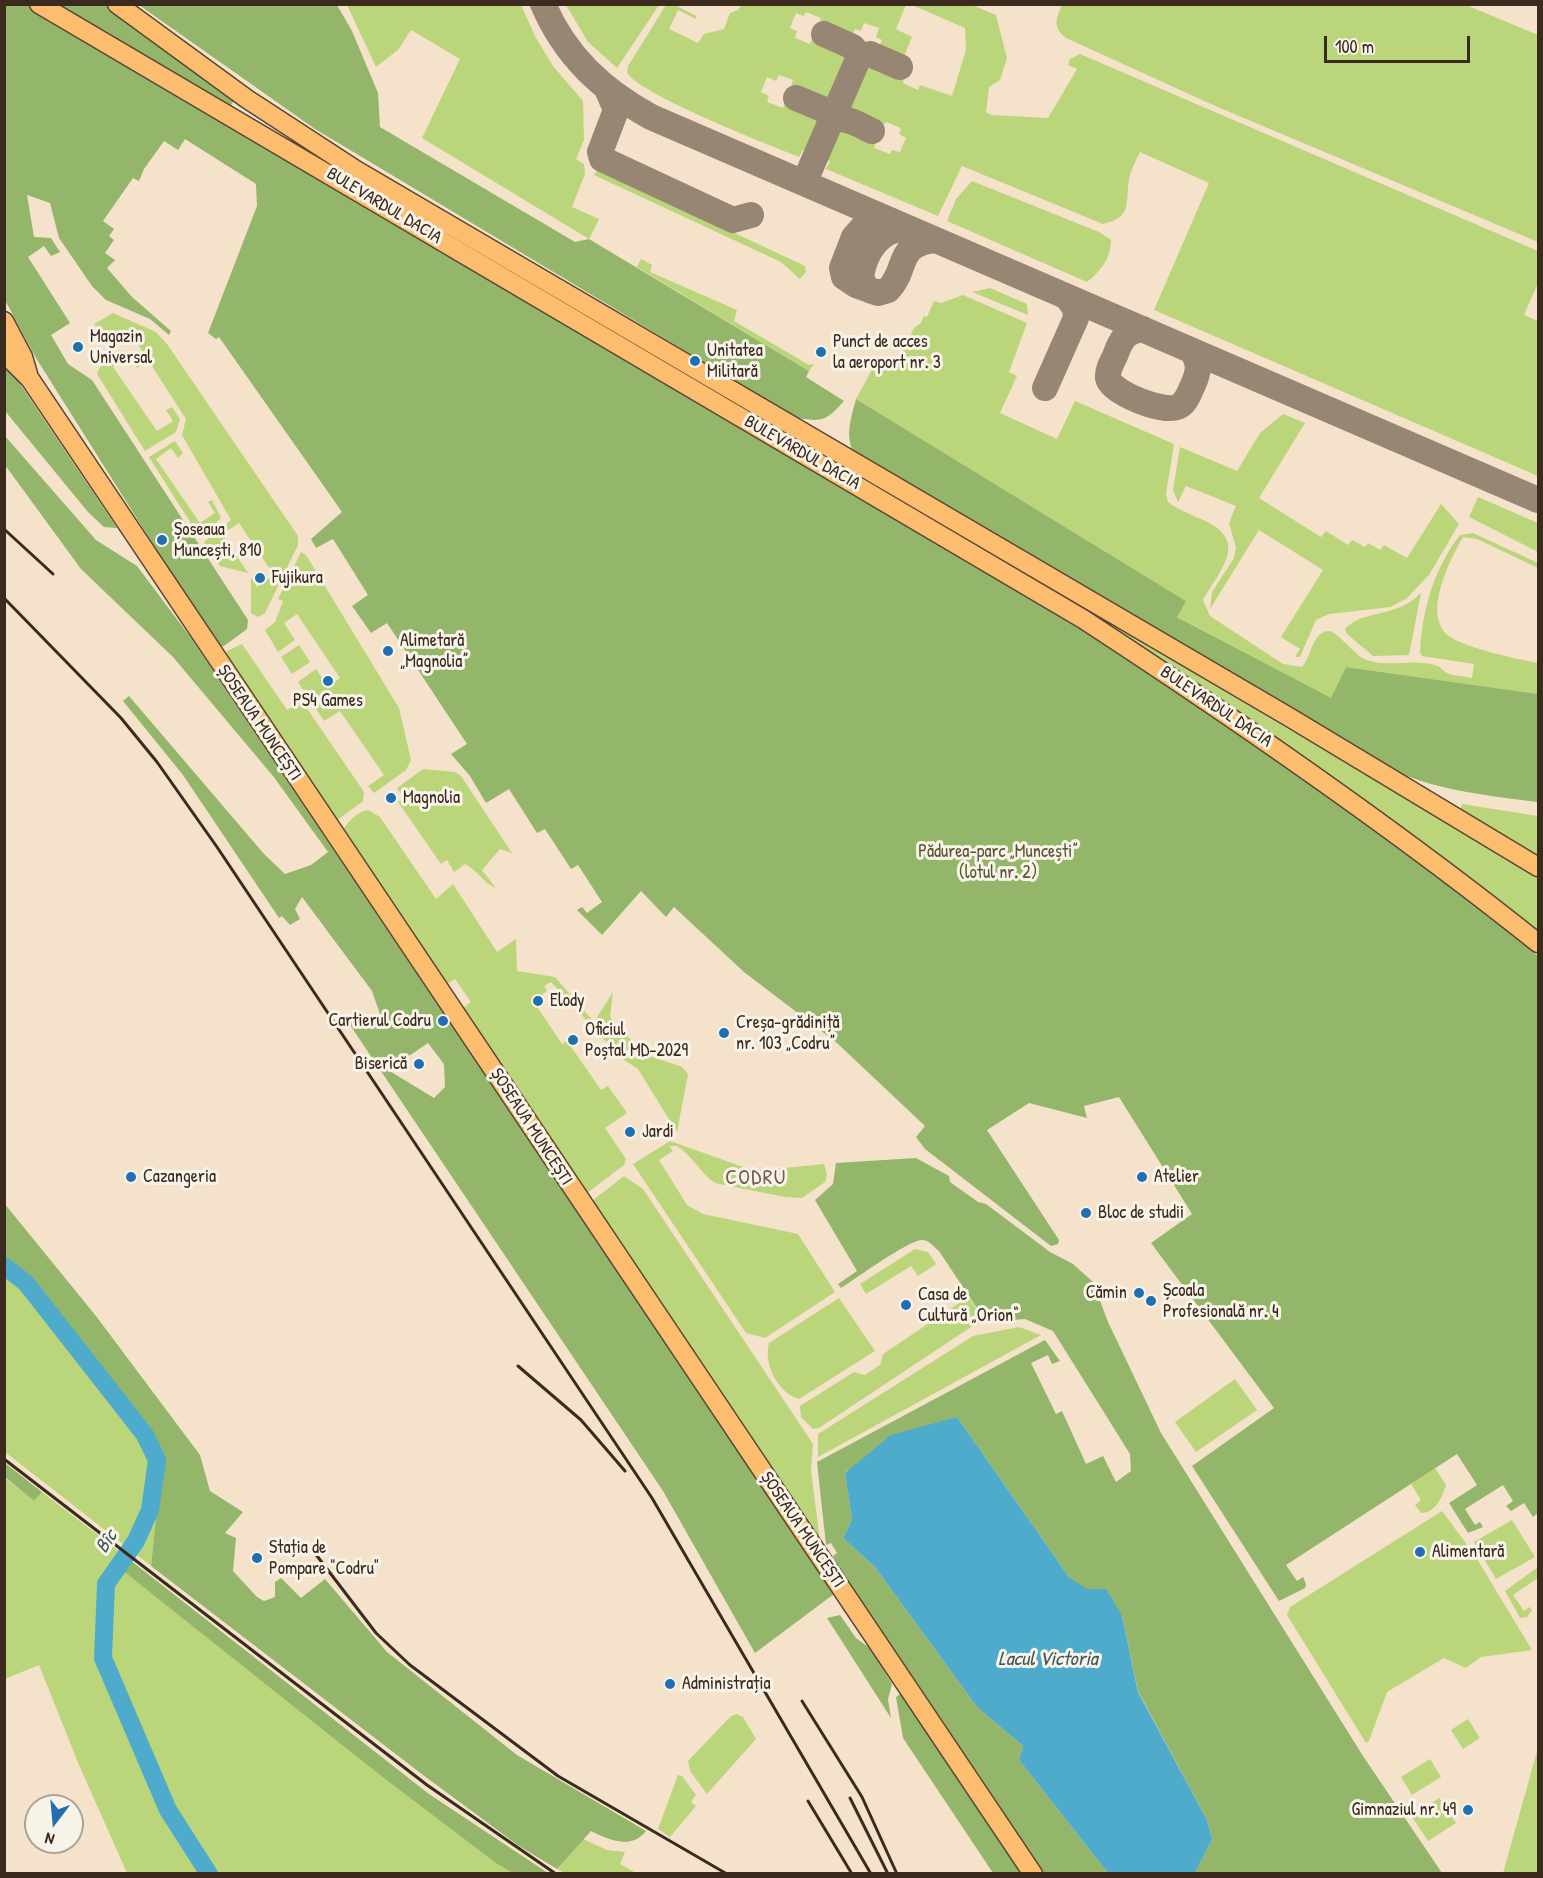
<!DOCTYPE html>
<meta charset="utf-8">
<style>
body{margin:0}
#map{position:relative;width:1543px;height:1878px;overflow:hidden;background:#f5e2cb;font-family:"Patrick Hand",sans-serif}
canvas{display:block}
.frame{position:absolute;inset:0;border:6px solid #3b2a1e;pointer-events:none}
.north{position:absolute;left:24px;top:1794px;width:60px;height:60px;box-sizing:border-box;background:#f7f3e8;border:2px solid #aca397;border-radius:50%;rotate:196deg;font-size:16px;font-weight:700;line-height:24px;text-align:center;color:#3b2a1e}
.north::after{content:'';display:block;margin:auto;width:21px;height:27px;background:#1f6fb2;clip-path:polygon(50% 0,100% 100%,50% 72%,0 100%)}
.scale{position:absolute;left:1324px;top:36px;width:146px;height:27px;box-sizing:border-box;border:3px solid #3b2a1e;border-top:0;padding-left:8px;font-size:18px;line-height:21px;white-space:nowrap;color:#3b2a1e;-webkit-text-stroke:4px #f7f3e8;paint-order:stroke}
</style>
<div id="map">
<canvas width="1543" height="1878"></canvas>
<div class="frame"></div>
<div class="north">N</div>
<div class="scale">100 m</div>
</div>
<script>
const ctx = document.querySelector('canvas').getContext('2d');
ctx.lineJoin = 'round';
function fillPath(path, color) { ctx.fillStyle = color; ctx.fill(path, 'evenodd'); }
function trace(path, color, width, dash) { ctx.strokeStyle = color; ctx.lineWidth = width; ctx.lineCap = dash ? 'butt' : 'round'; ctx.setLineDash(dash || []); ctx.stroke(path); }
function drawText(font, color, halo, rows, align = 'center') {
  ctx.font = font + ' "Patrick Hand",sans-serif'; ctx.lineWidth = 6; ctx.setLineDash([]); ctx.textBaseline = 'middle'; ctx.strokeStyle = halo; ctx.fillStyle = color; for (const [text, x, y, turn = 0] of rows) {
    ctx.save(); ctx.translate(x, y); ctx.rotate((+turn || 0) * Math.PI / 180); ctx.textAlign = isNaN(turn) ? turn : align; if (halo) ctx.strokeText(text, 0, 0); ctx.fillText(text, 0, 0); ctx.restore();
  }
}
const green = new Path2D(`
 M1062,4L1466,5L1538,35V242L1213,105L1066,38C1052,27 1056,20 1062,4Z
 M347,5H521L536,38L553,66L583,101L584,140L576,159L584,164L585,174L572,207L599,219L589,239L422,138L460,59L411,30L398,50L376,67Z
 M566,5H659L617,68L588,42Z
 M741,5H906L896,29L912,37L902,61L877,51L882,40L876,37L879,28L864,23L861,31L855,29L851,39L826,29L827,26L820,23L821,18L806,12L804,16L796,13L790,28L797,31L795,38L810,44L812,38L821,42L822,39L847,49L846,52L851,54L836,97L833,96L830,104L824,102L823,104L798,94L799,90L791,87L793,80L779,75L776,81L767,77L761,92L769,96L767,102L783,108L785,103L792,106L793,104L819,114L818,117L823,119L815,145L812,144L808,152L803,150L799,157C772,146 635,93 627,72L628,66L666,5H675L696,16V19L678,10L669,29L698,43L704,34L724,29L730,13L738,10Z
 M912,5H972L996,15L1007,58L1000,80L989,87L986,112L991,115L1048,118L1077,69L1068,65L1070,59L1080,54L1538,251V283L1524,315L1538,321V476L1154,310L1209,183L1140,152C1136,160 1131,170 1129,179C1125,203 1133,217 1103,224L962,166L938,216L826,169L830,161L824,159L828,151L825,150L832,132L835,133L838,126L844,128L845,126L870,136L869,139L876,142L874,148L890,154L892,150L900,152L906,138L899,134L901,128L886,122L883,126L875,123L874,126L849,116L850,112L845,110L860,68L863,70L866,62L871,64L872,61L898,71L897,75L904,78L903,83L918,90L920,85L952,96L966,50L965,28Z
 M598,169L805,266L806,272L800,279L781,262L594,175Z
 M972,181L1099,232L1111,240C1111,258 1101,271 1087,282L947,221L956,199Z
 M641,259L652,265L650,272L737,310L734,321L809,365L814,364L809,371L637,267Z
 M990,288L1027,304L1028,315L972,292Z
 M963,295L1027,323L1009,372L1017,376L1000,413L1057,439L1075,401L1174,444L1166,494L1168,502C1178,510 1190,514 1201,519C1250,540 1222,567 1203,600L1210,616L1283,664L1302,667C1311,657 1312,633 1328,631C1336,630 1354,654 1364,659C1387,669 1414,657 1438,666C1440,667 1443,670 1445,672C1452,676 1464,676 1472,678L1474,664L1422,656L1420,652C1422,611 1434,568 1460,535L1473,533L1538,563V568L1477,539L1463,537C1451,558 1421,615 1449,636C1465,648 1517,659 1538,663V694L1346,667L1331,699L1176,616L1186,601L856,399L873,368L877,365L894,369L914,328L921,323L924,316L927,317L934,301L941,303Z
 M113,313L156,332L167,344L298,536V545L265,613L258,617L251,613V578L257,587L274,575L239,523L222,534L248,573L220,566L204,542L231,520L182,435L186,419L137,343L125,341L114,347L94,324Z
 M124,351H132L142,363L137,368L129,356L113,367L157,431L173,421L166,410L172,407L180,419L176,432L145,451L97,374L100,367Z
 M1283,414L1305,423L1259,498L1321,537L1326,531L1348,545L1352,540L1365,547L1368,543L1380,550L1384,545L1407,558L1441,504L1459,524L1429,575L1406,599L1390,607L1329,614L1316,620L1300,657H1295L1300,649L1281,637L1323,570L1259,530L1210,609L1212,592L1234,558L1236,548L1229,523L1236,506L1186,486L1178,502L1173,490L1180,447L1237,471L1260,433Z
 M175,441L183,453L178,458L171,448L156,459L200,523L215,513L208,502L212,500L221,518L204,534L197,533L149,457Z
 M836,461L1538,877V936L833,462Z
 M1478,497L1538,523V552L1469,517Z
 M301,552L306,555L399,708L411,760L406,770L374,793L368,786L384,775L340,711L324,721L298,682L316,669L328,687L340,678L297,614L284,623L295,640L278,652L265,630L275,622L283,601L278,599Z
 M1421,593L1409,655L1373,656L1347,634L1345,629C1363,609 1395,619 1421,593Z
 M242,644L287,710L302,701L364,792L363,801L336,821L225,656L227,651Z
 M299,645L310,662L292,674L281,657Z
 M423,769L455,772L461,776L512,853L500,849L482,870L496,888C483,883 478,871 465,864L454,872L447,860L441,864L398,802L404,798L397,788Z
 M1462,804L1538,816V857L1460,810Z
 M368,810L380,817L436,899L453,884L497,952L516,939L517,971L555,977L594,1022L613,992L610,1017L614,1022L644,1054L682,1067L688,1074L677,1132L638,1069L621,1058L551,982L544,986L547,991L533,1001L562,1044L567,1041L601,1090L608,1086L627,1113L605,1128L626,1159L624,1165L587,1193L581,1191L470,1023L463,1008L471,1002L455,979L447,984L441,982L341,832C349,821 355,813 368,810Z
 M670,1141L746,1168L764,1170L824,1164L827,1174L825,1182L802,1198L785,1197L715,1183C702,1175 693,1156 677,1146H669L673,1151L659,1160L687,1205L703,1214L798,1234L835,1292L765,1338L746,1333L633,1164Z
 M624,1176L643,1189L813,1444L811,1470L820,1541L592,1201Z
 M915,1249L928,1252L936,1264L918,1276L911,1266L866,1294L860,1284Z
 M4,1261L34,1284L153,1439L162,1459L151,1566L5,1452Z
 M968,1297L986,1322L974,1325L819,1428L813,1429L801,1417L800,1406L854,1372L865,1375L880,1365L883,1354Z
 M839,1298L875,1351L799,1399C778,1393 763,1364 769,1343Z
 M1019,1327L1041,1335L818,1457V1434L973,1336Z
 M1235,1379L1257,1410L1196,1452L1175,1422Z
 M1435,1468L1446,1485C1442,1497 1436,1513 1421,1513L1415,1505L1421,1500L1411,1484Z
 M4,1477L34,1501L42,1492L120,1552L130,1560L122,1570L513,1873H127L79,1765L39,1665L5,1679Z
 M1442,1511L1474,1554L1532,1650L1481,1657L1466,1668L1444,1658L1387,1692L1369,1741L1366,1743L1287,1615L1290,1607Z
 M1512,1520L1535,1557L1496,1579L1474,1542Z
 M1538,1567V1578L1513,1595L1524,1611L1529,1607L1532,1610L1527,1617L1520,1618L1505,1591Z
 M737,1714L743,1717L756,1739L707,1794L690,1771L688,1761L731,1716Z
 M1468,1719L1480,1738L1463,1749L1451,1730Z
 M1538,1748V1873H1503Z
 M1430,1759L1441,1777L1412,1795L1401,1777Z
 M678,1775L682,1776L696,1795L691,1802L696,1806L670,1837L658,1829Z
 M1439,1798L1456,1823L1428,1841L1412,1817Z
 M583,1839L607,1850L625,1852L620,1864L636,1873H565L557,1869Z`);
const forest = new Path2D(`
 M4,5H27L1106,643C1255,740 1402,842 1538,956V1513L1533,1517L1524,1503L1511,1511L1506,1506L1513,1501L1503,1485L1465,1509L1475,1525L1480,1522L1483,1527L1468,1533L1449,1503L1477,1485L1457,1454L1286,1565L1297,1581L1303,1577L1306,1584L1305,1588L1279,1601L1192,1466L1274,1408L1151,1243L1192,1214L1119,1097L1084,1106L1087,1118L1029,1103L987,1130L1059,1240L1058,1244L1051,1246L925,1149L916,1137L925,1126L837,1043L744,972L674,907L666,917L641,891L602,935L577,910L582,907L587,913L602,902L578,865L571,869L545,829L537,833L509,789L486,803L470,776L451,754L467,744L387,623L371,633L352,606L368,595L333,539L316,548L311,539L342,512L219,337L216,339L208,333L257,206L256,184L185,139L178,150L164,141L144,169L139,181L133,178L103,221L114,229L109,236L114,240L105,253L115,260L107,268L132,297L171,331L169,335L150,319L106,300L92,286L59,238L50,203L27,195L34,237L51,238L60,252L51,256L44,246L28,257L70,323L51,335L68,364L92,380L248,620L247,629L224,646H217L36,358L5,300Z
 M51,5H106L235,99L229,108Z
 M139,5H337L352,31L378,93L380,127L575,242L589,239L809,371L806,377L844,401C826,421 823,422 797,418L315,129Z
 M4,360L117,528L104,527L88,512L5,411Z
 M856,399L1186,601L1177,617L1331,698L1346,667L1538,694V802C1491,796 1439,791 1395,771L857,457C843,440 851,419 856,399Z
 M5,436L96,540L137,566L191,638L834,1594L755,1653L663,1491L346,1019L356,1010L370,1023L381,1017L372,991L302,897L295,909L300,919L290,925L282,916L279,918L183,775L123,701L129,696L264,854L285,874L311,865L328,852L273,776L173,657L81,569L5,465ZM428,1043L444,1064L445,1087L434,1098L388,1070Z
 M916,1158L949,1176L950,1182L978,1202L986,1204L1050,1252L1073,1264L1093,1282L1108,1322L1161,1433L1363,1756L1442,1873H1195L1212,1839L1207,1820L1138,1691L1122,1616L1069,1577L957,1417L845,1472L852,1519L843,1538L875,1567L977,1707L1023,1746L1019,1760L1108,1873H1040L842,1577L833,1556L837,1553L831,1543L826,1545L817,1462L1045,1340L1060,1361L1052,1364L1048,1355L1031,1363L1056,1414L1062,1411L1086,1464L1103,1456L1116,1482L1131,1471L1130,1454L1053,1331L1025,1319L986,1322L939,1251C934,1247 930,1241 923,1240C911,1238 854,1280 841,1288L838,1284L857,1271L815,1200L833,1184L836,1163Z
 M4,1203L96,1316L200,1455L210,1491L243,1512L225,1533L236,1538L233,1571L257,1597L264,1601L275,1597V1582L281,1578L301,1598L325,1579L387,1652L517,1755L646,1831C631,1850 609,1840 591,1831L557,1869L519,1846L423,1775L151,1566L162,1459L153,1438L34,1284L5,1261Z
 M5,1463L42,1492L34,1501L5,1477Z
 M130,1560L429,1794L548,1873H513L496,1863L380,1775L122,1570Z
 M840,1615L856,1638L871,1649L892,1684L888,1699L891,1718L827,1618Z
 M900,1694L905,1697L1025,1873H993L903,1738L896,1697Z`);
const water = new Path2D(`
 M957,1417L1069,1577L1087,1589H1106L1122,1616L1138,1692L1207,1820L1212,1839L1195,1873H1108L1019,1760L1023,1746L977,1707L875,1567L843,1538L852,1519L845,1473L891,1435Z`);
const river = new Path2D(`
 M4,1266L26,1283L145,1435L157,1460L150,1510L136,1541L106,1584L103,1658L168,1810L209,1874`);
const taxiway = new Path2D(`
 M543,4C565,56 602,90 651,117L1538,500
 M859,57L870,54L900,67
 M607,89L616,110L600,152L602,159L733,220L751,215
 M796,98L825,110L831,121
 M830,123C842,113 859,125 872,131
 M804,183L859,57L853,47L824,34
 M889,220L874,221L861,229L854,237L842,268L844,277L856,285L878,293L888,290C909,269 894,244 936,240
 M872,291L866,288L861,278C864,252 881,226 910,229
 M1143,329C1125,332 1121,339 1115,356C1112,362 1107,371 1108,378C1111,393 1163,413 1177,407C1186,404 1189,393 1193,385C1199,371 1200,364 1192,351
 M1045,388L1076,318L1075,308L1067,297`);
const primary = new Path2D(`
 M39,4L1083,619C1239,721 1393,827 1538,943
 M117,4L247,99L356,170L1289,717L1538,867
 M4,321L23,357L28,374
 M4,349L12,361L30,379L1033,1874`);
const rail = new Path2D(`
 M4,529L53,574
 M4,598L121,718L157,762L217,847L652,1498L871,1874
 M518,1366L581,1420L625,1471
 M4,1459L427,1785L556,1874
 M314,1552L376,1633L410,1665L558,1776L727,1874
 M802,1701L862,1797L897,1874
 M850,1798L888,1874
 M808,1801L852,1874`);
const markers = [
 [78,347,6,"#1f6fb2"],
 [821,352,6,"#1f6fb2"],
 [695,361,6,"#1f6fb2"],
 [162,540,6,"#1f6fb2"],
 [260,578,6,"#1f6fb2"],
 [388,651,6,"#1f6fb2"],
 [328,681,6,"#1f6fb2"],
 [391,798,6,"#1f6fb2"],
 [538,1001,6,"#1f6fb2"],
 [443,1021,6,"#1f6fb2"],
 [724,1033,6,"#1f6fb2"],
 [573,1040,6,"#1f6fb2"],
 [419,1064,6,"#1f6fb2"],
 [630,1132,6,"#1f6fb2"],
 [131,1177,6,"#1f6fb2"],
 [1142,1177,6,"#1f6fb2"],
 [1086,1213,6,"#1f6fb2"],
 [1139,1293,6,"#1f6fb2"],
 [1151,1301,6,"#1f6fb2"],
 [906,1305,6,"#1f6fb2"],
 [1420,1552,6,"#1f6fb2"],
 [257,1558,6,"#1f6fb2"],
 [670,1684,6,"#1f6fb2"],
 [1468,1810,6,"#1f6fb2"]
];
const streetNames = [
 ["BULEVARDUL DACIA",384,206,31],
 ["BULEVARDUL DACIA",802,453,30],
 ["BULEVARDUL DACIA",1216,707,34],
 ["ȘOSEAUA MUNCEȘTI",259,723,56],
 ["ȘOSEAUA MUNCEȘTI",531,1127,57],
 ["ȘOSEAUA MUNCEȘTI",802,1530,56]
];
const poiNames = [
 ["Magazin",90,337],
 ["Universal",90,358],
 ["Punct de acces",833,342],
 ["la aeroport nr. 3",833,363],
 ["Unitatea",707,351],
 ["Militară",707,372],
 ["Șoseaua",174,530],
 ["Muncești, 810",174,551],
 ["Fujikura",272,578],
 ["Alimetară",400,641],
 ["„Magnolia”",400,662],
 ["PS4 Games",328,701,"center"],
 ["Magnolia",403,798],
 ["Elody",550,1001],
 ["Cartierul Codru",431,1021,"right"],
 ["Creșa-grădiniță",736,1023],
 ["nr. 103 „Codru”",736,1044],
 ["Oficiul",585,1030],
 ["Poștal MD-2029",585,1051],
 ["Biserică",407,1064,"right"],
 ["Jardi",642,1132],
 ["Cazangeria",143,1177],
 ["Atelier",1154,1177],
 ["Bloc de studii",1098,1213],
 ["Școala",1163,1291],
 ["Profesională nr. 4",1163,1312],
 ["Cămin",1127,1293,"right"],
 ["Casa de",918,1295],
 ["Cultură „Orion“",918,1316],
 ["Stația de",269,1548],
 ["Pompare \"Codru\"",269,1569],
 ["Alimentară",1432,1552],
 ["Administrația",682,1684],
 ["Gimnaziul nr. 49",1456,1810,"right"]
];
const parkNames = [
 ["Pădurea-parc „Muncești”",998,852],
 ["(lotul nr. 2)",998,873]
];
const waterNames = [
 ["Bîc",107,1542,-57],
 ["Lacul Victoria",1048,1660]
];
const quarterNames = [
 ["CODRU",756,1178]
];
fillPath(green, '#bbd57a');
fillPath(forest, '#94b66a');
fillPath(water, '#4eabcc');
trace(river, '#4eabcc', 18);
trace(taxiway, '#988674', 26);
trace(primary, '#574638', 21);
trace(primary, '#fcbd6f', 18);
trace(rail, '#3b2a1e', 3);
for (const [x, y, r, color] of markers) { const dot = new Path2D(); dot.arc(x, y, r, 0, 2 * Math.PI); ctx.fillStyle = color; ctx.fill(dot); trace(dot, '#f7f3e8', 2); }
drawText('18px', '#3b2a1e', '#f7f3e8', streetNames);
drawText('18px', '#3b2a1e', '#f7f3e8', poiNames, 'left');
drawText('18px', '#5b5535', '#f7f3e8', parkNames);
drawText('italic 20px', '#42575b', '#f7f3e8', waterNames);
ctx.letterSpacing = '1.5px';
drawText('21px', '#78594e', '#f7f3e8', quarterNames);
ctx.letterSpacing = '0px';
</script>
